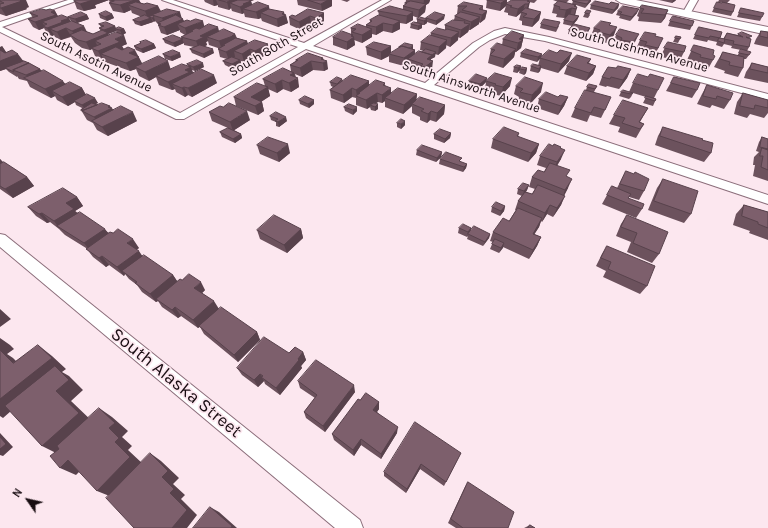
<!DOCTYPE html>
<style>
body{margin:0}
#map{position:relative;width:768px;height:528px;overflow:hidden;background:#fce7ef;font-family:Karla,sans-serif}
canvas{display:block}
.north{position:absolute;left:8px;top:480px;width:40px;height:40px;-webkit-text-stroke:3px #fce7ef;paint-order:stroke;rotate:304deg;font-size:11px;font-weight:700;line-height:16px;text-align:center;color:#180c11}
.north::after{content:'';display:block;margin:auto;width:14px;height:18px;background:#180c11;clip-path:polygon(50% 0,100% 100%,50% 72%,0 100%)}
</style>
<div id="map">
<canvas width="768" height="528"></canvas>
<div class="north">N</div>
</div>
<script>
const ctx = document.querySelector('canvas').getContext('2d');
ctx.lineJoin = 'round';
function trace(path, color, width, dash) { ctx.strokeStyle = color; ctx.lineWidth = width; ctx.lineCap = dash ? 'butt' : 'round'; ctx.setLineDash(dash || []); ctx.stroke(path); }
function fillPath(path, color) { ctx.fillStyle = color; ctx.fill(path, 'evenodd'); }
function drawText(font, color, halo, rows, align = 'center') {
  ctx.font = font + ' Karla,sans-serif'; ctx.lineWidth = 3.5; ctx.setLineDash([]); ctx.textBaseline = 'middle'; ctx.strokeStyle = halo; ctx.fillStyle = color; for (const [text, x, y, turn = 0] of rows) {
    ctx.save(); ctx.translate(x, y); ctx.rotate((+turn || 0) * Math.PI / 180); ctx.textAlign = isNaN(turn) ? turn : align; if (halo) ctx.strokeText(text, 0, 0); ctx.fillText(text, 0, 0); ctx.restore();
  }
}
const street = new Path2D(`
 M68,0H79L2,27L180,113L298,47L162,0H173L304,43L382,0H391L313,46L425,83L473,43L494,31L505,28L549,37L768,94V100L545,41L505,34L490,40L479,47L434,85L768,195V204L306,49L184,119H176L0,32V22Z
 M690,0H698L689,16H683L682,14Z
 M0,234L5,235L360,520L363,528H335L0,247Z`);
const secondary = new Path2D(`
 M616,0H636L768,27V35L621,3Z`);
const wall = new Path2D(`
 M0,0L29,7L26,8L27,9L6,16L0,14Z
 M77,0H139L141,3L144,4L158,6L161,11L182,18L184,21L204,26L219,31L235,34L237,38L247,41L248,44L269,53L257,60L252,58L244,62L241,61V64L233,69L225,65L223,61L227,59L220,57L218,48L209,45L208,41L206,42L207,45L205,46L214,53L204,58L192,53L190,49L194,47L184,45V43L175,47L165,43L163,39L182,38L181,37L185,35L180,32V30L167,35L161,33L158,25H159L155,21L153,22L141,26L135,24L133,20L142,17L132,13L131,10L124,13L113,11L109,3H110L109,0L95,5L96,8L84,11L77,9L74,1Z
 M204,0H254L251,1L252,5L269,9L285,14L288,23L278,27L262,21L261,18L258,19L245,17L244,13L242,14L232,11L231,8L229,10L218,7V5L214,6L205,2Z
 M297,0H332V6L322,11L298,5Z
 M341,0H350L347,2Z
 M406,0H430L429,3L426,5L425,12L418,18L413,16V20L406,24L400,23V29L392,33L383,31L376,35L372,34V37L362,43L354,40L355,45L347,50L333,45V37L351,34V28L366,27V25L370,22V20L379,15L378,11L403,9V6L405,5Z
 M487,0H507V4L512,0H537L534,3L529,2L528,9L541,12L539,20L532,27L522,25V21L519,20L521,13L516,17L508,15V13L504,12L506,6L500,11L486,8Z
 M553,0H569L566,3L572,4L573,1H591L585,8L576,5L575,7H577L575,15L579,16L577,20L572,26L563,24L564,20L566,17L564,18L556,17L557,14L552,13L554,5L558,2Z
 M659,0H676L675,1L672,3Z
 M719,0H730L727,3L733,12L731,16L712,12L717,2L722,3V2H718Z
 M609,4H619L618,8L612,14L590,9L591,5Z
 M458,6H483V10L487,11L485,19L480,23L479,22V24L470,30H469L468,32L460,38L458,37V40L450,47L446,45V48L438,55L435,54V57L431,59L432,69L424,76L420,74V72L408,68V63L404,66L389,62V56L381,60L367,55L366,47L391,46V53L399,48V47L415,50V54L422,52L424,51L420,50L421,42L431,35V33L445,30V25L454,20L455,16L458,14H457Z
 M640,8L668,10L665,18L661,23L638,21L639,17L637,16Z
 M741,8L762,17L760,21L737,17Z
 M46,10L55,11L58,16L71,22L72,21H71L68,17L87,15L89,19L77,23L87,32L93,34L101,31L99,28L101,27L99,24L115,26L116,28L124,29L126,33L122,35L117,33L116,31L108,34L109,35L127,44L122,46L124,49L138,56L142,64L171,69L188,66L187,64L204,67L195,71L192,70L193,73L217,83L192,97L188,95L185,97L176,92L175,89L172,90L159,85L156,77L149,81L139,76L136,69L130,71L105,62L103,59H102L95,56L92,49L90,50L82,48L75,43L71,37L61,40L55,37L54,35L52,36L47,34L44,28L39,30L33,27L28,19L33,18L30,13Z
 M587,10L590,15L588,18L583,17L585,13Z
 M618,11L637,13L630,21L619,18L620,16L616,15Z
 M324,13V21L317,26L311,24L301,30L290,25L289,17Z
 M99,14H112L114,18L107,21L100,18Z
 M426,18L444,19L436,25L427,22V23L424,25H422V28L418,30L410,28L411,24L417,22V19H426Z
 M670,21H694L690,30L668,26Z
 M541,24L559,26L556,32L540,28Z
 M610,25L614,35L607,43L596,40L597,38L591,36L594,28Z
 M699,27L720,38L723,39L727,33L738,35V34L750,39L749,47L747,51L749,55L746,59H744L743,68L738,77L724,73L725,71L714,67L718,60L723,52L737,56L741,50L731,48L732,46L724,44L722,47L716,45L717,42L708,40L707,42L693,39Z
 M590,28L588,32L584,37L568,34L569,30Z
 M761,31L768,32V47L754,44L756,39Z
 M524,35L521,48L516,52H515L514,57L503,68L488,63L491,49L502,45L503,39Z
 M616,35L635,42L629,51L617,48L618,46L613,43Z
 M655,36L659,47L654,56L641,53L643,50L636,49L640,40Z
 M676,36L681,37L678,43L673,42Z
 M140,42L154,44L156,48L143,53L136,50L134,46L140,44Z
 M668,42L684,52L680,60L660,57Z
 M694,45L713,55V60L708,69L695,65L696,63L687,60Z
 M2,46L6,52L40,69L41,71L66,84L82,88L86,95L98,103L95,104L97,105L110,106L113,110L137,121L108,136L97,130L93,123L87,120L81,110L82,108L76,105L75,102L68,106L57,100L55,96L51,98L30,87L27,81L19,79L17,76V77L9,72L6,69L0,71Z
 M521,53L542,54L541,58L569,61L558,73L541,68L540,71L538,73L530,71L531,66H538L540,58L537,62L520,57Z
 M163,54L181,57L172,61L165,59Z
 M323,58L328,69L324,71L313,70L302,77L295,74L299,87L291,92L283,89L277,93L268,89L270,96L261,102H262L264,111L258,115L236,106L234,97L265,86L263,79L291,71L290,65L296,61V60Z
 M591,59L589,63L596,66L593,74L586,81L564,74L567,66Z
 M752,63L768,67V83L744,78L746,72Z
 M521,66L520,70L517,73L513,72L514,67Z
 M527,68L526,73L524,75L519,73L520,69Z
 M616,68L631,69L627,78L619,89L607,86L606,87L599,85L602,77Z
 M674,77L697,90L692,98L666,91Z
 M487,78L486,81L510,86L501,96L493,94L494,92L485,89L486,82L479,89L469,85V81Z
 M342,79L343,81H369V86L385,83V85L391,94H417L416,101L445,105L444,114L436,122L430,120L427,123L420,120V117L412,113V106L403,114L385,107V101L382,103L378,102L375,103L378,109L375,111L371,110L370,107L367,109L356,105V98L352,97L344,103L331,98L330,90L333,87L331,86L330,82Z
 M633,83L658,90L654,98L656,99L653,106L643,103L646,97L633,93L631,97L629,99L619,96L621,92H629Z
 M707,85L730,100L724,109L712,105L710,108L697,104L702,94Z
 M516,86L541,92L530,104L518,100L519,97L514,94Z
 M597,86L594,92L607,106L601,118L590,115L587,122L571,117L575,108L586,90L587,87Z
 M743,93L768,100V113L764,118L750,114L747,118L734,114L737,102Z
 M558,97H568L564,106L558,115L537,108L539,99Z
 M299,100L314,104L309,108L300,104Z
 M344,107L357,111L353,115L345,111Z
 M648,108L640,122L644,124L636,138L618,132L620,127L609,124L614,115Z
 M209,112L250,120L234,130L241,134L242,138L235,143L222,137L220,132L228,128L212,121Z
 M270,116L287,121L279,127L276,126V122L271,120Z
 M397,123L405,125L401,129L397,127Z
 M663,127L702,140L711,153L704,162L655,145L658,136Z
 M451,133L450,138L444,143L434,139V134Z
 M519,133L518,137L539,144L536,153L528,162L491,148L493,139Z
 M762,137L768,139V181L753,176L755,165H753L754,157L759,152L756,151L759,142Z
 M257,145L290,153L279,162L260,154Z
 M553,146L561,147L560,149L561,159L557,166L567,177L568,188L564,196L561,205L553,217L547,214L542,222L541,221L539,227L534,234L541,237L537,246L529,259L503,247L499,253L490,249L493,242L490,241L493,232L509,221L516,210H515L518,201L522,196L517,194L518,189L529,185L527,190L526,192L532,194L535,189L529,187L532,177L544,172L546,168L537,165L540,156Z
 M417,150L442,152L441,157L436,162L416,155Z
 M0,159L3,162L27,177L34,186L13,198L0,189Z
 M440,159L467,164L466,168L463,172L439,164Z
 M626,171L644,191L639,200L629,197L628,198L642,209L636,218L602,204L612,186L617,188Z
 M663,179L691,214L684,223L648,210L657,188Z
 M77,197L83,206L75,211L78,213L109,233L139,248L136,250L142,256L173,275L177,281L205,290L202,293L218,309L257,332L260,340L238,362L204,334L200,327L198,328L181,316L178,318L162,307L158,301L156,302L142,292L137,285L129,279L125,274L124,276L109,265L106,267L93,257L86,248L65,235L59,229L50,222L47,223L36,216L28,207Z
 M744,205L768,212V240L749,233L750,231L733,225L736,214Z
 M505,206L504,211L500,216L491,212L492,207Z
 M627,215L659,254L652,263L627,252L631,242L616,236L621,224Z
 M459,228H471V231L490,234L489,238L483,246L467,239L468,236L467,237L458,233Z
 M301,229L303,238L287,253L260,239L257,230Z
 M607,246L647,286L640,294L603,277L606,271L596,266L602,254Z
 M303,352L306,360L301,366L302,368L280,395L265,384L264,381L258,387L242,375L237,368L289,353Z
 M298,381L355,392L325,432L306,418L304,412L315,398L300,388Z
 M360,400L379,402V409L377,412L397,433L381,459L361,445L354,456L334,440L332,434Z
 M461,453L444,486L420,469L406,493L384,476V472Z
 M468,482L508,528H456L448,523L465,487Z
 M530,525L535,528H524Z`);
const shadedWall = new Path2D(`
 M21,0H26L29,7L26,8L27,9L6,16L1,8Z
 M90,0H109L95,5L96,8L84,11L80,4Z
 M135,0H139L142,6L128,5L131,10L124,13L120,5Z
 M213,0H216L218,5L214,6Z
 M231,0H239L230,3L231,8L229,10L227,2Z
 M248,0H254L251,1L253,8L243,9L244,13L242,14L240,7Z
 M328,0H332V6L322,11L321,4Z
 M424,0H430L429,3L426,5L425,12L418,18L419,10L423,6Z
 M506,0H507L506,6L500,11L501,3Z
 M529,0L528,4L530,2L528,10L526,12L528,4L527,1Z
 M590,0H591V1L585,8L587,4Z
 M673,0H676L675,1L672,3Z
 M525,4L523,11L516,17L518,9Z
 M619,4L618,8L612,14L614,10Z
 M158,6L161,14L152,15L153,17L151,18L153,22L141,26L139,22L148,19L145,11Z
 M269,6L270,14L261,13V18L258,19L256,12Z
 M577,7L575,15L573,17L576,9Z
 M572,8L570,16L564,18L566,10Z
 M639,9L637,13L630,21L632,17Z
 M668,10L665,18L661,23L665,15Z
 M55,11L59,19L47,24L42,22L45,27L43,26L44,28L39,30L35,22L51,12Z
 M487,11L485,19L480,23L482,15Z
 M180,12L182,19H183L186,27L177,24L180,30L167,35L164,27L165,26L162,18Z
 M284,12L285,16L286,15L288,23L278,27L277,19Z
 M413,12V20L406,24L407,16Z
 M541,12L539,20L532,27L534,19Z
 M324,13V21L317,26L316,18Z
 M112,14L114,18L107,21L105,17Z
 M87,15L89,19L77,23L75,19Z
 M445,15L444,19L436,25V21Z
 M310,16L311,24L301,30L299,22Z
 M579,16L577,20L572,26L573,22Z
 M154,17L155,21L154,22L152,18Z
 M480,17L479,24L470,30L471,22Z
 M69,18L73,26L66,28L71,36L61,40L57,32L50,29L54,35L52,36L47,28L61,21Z
 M427,19V23L424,25V21Z
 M203,21L205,29L193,31H191L192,34L187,36L185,28Z
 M400,21V29L392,33L393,25Z
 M465,21L464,28L470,24L468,32L460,38L461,30L464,23Z
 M383,23V31L376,35V27Z
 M422,24V28L418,30V26Z
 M84,26L88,34L77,39L72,31Z
 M115,26L116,31L108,34L112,41L101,44L95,41L98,47L91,48L92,49L90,50L86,42L106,34L104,30Z
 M218,27L220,35L207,37L208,41L206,42L207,45L199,49L196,41L200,36Z
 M617,27L614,35L607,43L610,35Z
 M590,28L588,32L584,37L586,33Z
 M124,29L126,33L122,35L120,30Z
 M372,29V37L362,43V35Z
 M459,32L458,40L450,47L451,38Z
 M235,34L237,42L225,45H223L224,49L222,50L219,41Z
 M639,34L635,42L629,51L633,42Z
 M124,35L127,44L122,46L124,50L101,54L103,59H102L98,51L115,39Z
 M353,35V38L354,37L355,45L347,50V42L351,36Z
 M524,35L521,48L516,52L519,39Z
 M182,39L184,43L175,47L173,43Z
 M447,40L446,48L438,55L439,47Z
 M247,41L249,50L234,51L235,57L229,60L226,52Z
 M154,44L156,48L143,53L141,49Z
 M268,44L269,53L257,60L255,51Z
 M413,45V50H407Z
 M2,46L8,55L0,58V47Z
 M391,46V54H389V56L381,60V52Z
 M213,49L214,53L204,58L203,54Z
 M250,49L252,58L244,62L242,54Z
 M516,49L514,57L503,68L504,59Z
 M135,50L143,65L135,67L136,69L130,71L126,63L129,53Z
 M415,50L414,58L408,59V63L404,66V58Z
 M436,52L435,57L431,59V62L433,61L432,69L424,76L425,67L427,59Z
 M180,53L181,57L172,61L170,57Z
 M572,53L569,61L558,73L561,64Z
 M18,54L24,62L5,68L6,69L0,71V61Z
 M542,54L541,58L537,62L538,57Z
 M323,58V63L327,61L328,69L324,71L323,63L321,59Z
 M240,60L241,64L233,69L232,64Z
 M168,61L171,70L156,76V77L149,81L145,72Z
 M311,61L313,70L302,77L300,68Z
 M203,63L204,67L195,71L193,67Z
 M521,66L520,70L517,73L518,68Z
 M541,66L540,71L538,73L539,69Z
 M596,66L593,74L586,81L589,73Z
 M191,67L194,76L172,84L175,89L172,90L168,82L185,70Z
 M527,68L526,73L524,75L525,70Z
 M40,69L46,77L30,81L26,75Z
 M631,69L627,78L619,89L623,80Z
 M294,73L296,80L298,78L299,87L291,92L289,83L290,75Z
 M214,75L217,83L192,97L188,88Z
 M487,78L486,82L479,89L480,84Z
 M512,78L510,86L501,96L503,87Z
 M282,80L283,89L277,93L275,84Z
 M63,81L69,89L52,91L55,96L51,98L45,89Z
 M369,81V90L360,93H359V97H357L356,90Z
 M543,83L541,92L530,104L532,95Z
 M184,87L188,95L185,97L182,88Z
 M268,87L270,96L254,106L251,97Z
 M82,88L87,97L74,101L75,102L68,106L62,97Z
 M352,88V97L344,103L343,95Z
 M391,88V97L385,98V101L382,103V95Z
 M377,93L378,102L372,106L370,105V107L367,109L366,100Z
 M417,94L416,103L412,104V106L403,114L404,105Z
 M568,97L564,106L558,115L561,106Z
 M95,98L98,103L85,109L82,105Z
 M314,100V104L309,108L308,104Z
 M262,102L264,111L258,115L255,106Z
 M378,104V109L375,111V107Z
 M445,105L444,114L436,122L437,113Z
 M110,106L111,109L112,108L117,117L99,125L94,117Z
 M357,107V111L353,115V110Z
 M247,111L250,120L233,131L230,122Z
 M431,111L430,120L427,123L428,114Z
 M133,112L137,121L108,136L102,127Z
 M286,117L287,121L279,127L278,122Z
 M405,121V125L401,129V124Z
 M451,133L450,138L444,143L445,139Z
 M241,134L242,138L235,143L233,139Z
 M288,144L290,153L279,162L277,153Z
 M539,144L536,153L528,162L531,153Z
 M565,150L561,159L553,171L557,162Z
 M442,152L441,157L436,162L437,158Z
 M0,159L6,166L0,170Z
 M467,164L466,168L463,172L464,167Z
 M27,177L34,186L13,198L5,189Z
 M572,179L568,188L562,199L565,190Z
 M529,185L527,190L523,196L524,191Z
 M565,196L561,205L553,217L557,208Z
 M77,197L83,206L75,211L81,218L59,228L54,221L66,203Z
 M550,205L547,214L542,222L545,213Z
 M505,206L504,211L500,216L501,211Z
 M42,213L50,222L47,223L39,214Z
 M542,218L539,227L529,243L533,234Z
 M471,228L470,232L468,234L467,237L468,232Z
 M105,229L112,238L91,252L84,243Z
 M301,229L303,238L287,253L284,245Z
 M490,234L489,238L483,246L485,242Z
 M541,237L537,246L529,259L533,250Z
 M133,239L139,248L133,252L127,243Z
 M504,243L503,248L499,253L501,248Z
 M139,251L145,260L122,271L125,274L124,276L117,267Z
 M102,256L109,265L106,267L99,258Z
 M173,275L179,284L156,299L158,301L156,302L150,294Z
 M201,282L205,290L199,296L194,288Z
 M214,301L219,309L198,328L193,320Z
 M175,307L181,316L178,318L172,310Z
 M0,309L11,319L0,327Z
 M257,332L260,340L238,362L234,355Z
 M0,338L10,345L14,349L7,354L13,358L29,374L0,360Z
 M38,345L52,356L66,369L62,372L69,376L83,390L71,401L93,422L58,454L42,446L11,411L3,418L0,416V399Z
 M303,352L306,360L301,366L302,368L280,395L276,388Z
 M260,374L264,381L258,387L254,380Z
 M354,385L355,392L325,432L323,426Z
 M379,402V409L374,416L373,410Z
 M99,408L112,417L128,431L122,437L132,446L128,450L143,464L112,497L97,491L115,442Z
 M398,427L397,433L381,459V454Z
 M0,433L13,447L3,456L0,455Z
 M361,439V445L354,456L353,450Z
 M150,453L161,461L179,478L173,484L185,495L181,499L197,515L187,528H172L170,493Z
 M68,460L84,467L76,475L60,468Z
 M421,464L420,469L406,493L407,489Z
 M210,507L219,512L237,528H231Z`);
const building = new Path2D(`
 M0,0H21H20L22,1L1,8H0V4L4,3L0,1Z
 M77,0H93L80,4L74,1Z
 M111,0H135L120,5L109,3L114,1Z
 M219,0H231L227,2Z
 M238,0H249L251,1L243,4L244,5L240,7L230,3Z
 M308,0H328L321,4Z
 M487,0H506L501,3Z
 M512,0H529L527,1L530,2L528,4H525L518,9L510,7L512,6L506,4Z
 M573,0H590L587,4L573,1Z
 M411,1L426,4L419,10L403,6L407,3H405Z
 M559,1L576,5L574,6L577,7L576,9L572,8L566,10L559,9L560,7L554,5Z
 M595,1L609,4L611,2L619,4L614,10L591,5Z
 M136,2L144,4L147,3L158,6L145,11L128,5Z
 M258,2L269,6L256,12L243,9Z
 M464,2L483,6L479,9L487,11L482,15L462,10L467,6H458Z
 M717,2L722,3V2L735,5L733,12L714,8Z
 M642,5L668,10L665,15L641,13L644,9L640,8Z
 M390,6L413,12L407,16L378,11Z
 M623,6L639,9L632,17L620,14L622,12L618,11Z
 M526,8L541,12L534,19L523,17L527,14L521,12Z
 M741,8L764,13L762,17L739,13Z
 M42,9L46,10L50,9L55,11L51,12L56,15L35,22L28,19L38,16L30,13Z
 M167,9L180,12L162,18L152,15Z
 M269,9L284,12L282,14L286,15L277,19L261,13Z
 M308,9L324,13L316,18L310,16L299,22L289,17L292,15L295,16Z
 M587,10L591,11L589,14L585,13Z
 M106,11L112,14L105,17L99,14Z
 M81,12L87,15L75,19L68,17Z
 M435,12L445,15L436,21L426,18Z
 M461,12L480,17L471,22L455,16Z
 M569,14L579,16L573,22L564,20Z
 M62,15L69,18L61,21L63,22L47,28L43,26L47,24L42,22Z
 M145,15L151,18L139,22L133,20Z
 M153,15L154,17L152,18L149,17Z
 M176,15L183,19L164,27L158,25L161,24L158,23Z
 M379,15L400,21L393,25L383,23L376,27L366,25L372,21L370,20Z
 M673,16L694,21L692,26L670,21Z
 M420,17L427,19L424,21L417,19Z
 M196,19L203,21L185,28L177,24L187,20L190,21Z
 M544,19L560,22L557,28L541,24Z
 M453,20L465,21L464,23L470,24L461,30L445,25Z
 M72,21L84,26L72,31L66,28L57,32L50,29Z
 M601,21L611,23L609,25L617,27L610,35L599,32L600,30L594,28Z
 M106,22L115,26L104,30L99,28L104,26L99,24Z
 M414,22L422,24L418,26L411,24Z
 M209,24L218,27L200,36L204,37L196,41L181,37L193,31H191L196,28L199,29Z
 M358,24L372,29L362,35L352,32L356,29L351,28Z
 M574,24L590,28L586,33L569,30Z
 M119,27L124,29L120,30L115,29Z
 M699,27L722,32L720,38L710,36L709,38L695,35Z
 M437,28L445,30L447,29L459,32L451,38L431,33Z
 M224,29L235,34L232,36H233L219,41L207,37Z
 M620,29L639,34L633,42L621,40L622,38L616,35Z
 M82,30L93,34L102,30L108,33L86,42L78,40L70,35Z
 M342,31L353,35L351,36L354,37L347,42L333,37Z
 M512,31L524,35L519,39L523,40L518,43L503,39Z
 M761,31L768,32V38L760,36Z
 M116,32L124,35L115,39L120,42L98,51L91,48L101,44L95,41Z
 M645,32L656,34L655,36L663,38L658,48L645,45L647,42L640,40Z
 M742,32L752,36L748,38L746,37L751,39L749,47L733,44L734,41L724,39L727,33L743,37L738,34Z
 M173,35L183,39L173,43L163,39Z
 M430,35L447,40L439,47L421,42Z
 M676,36L681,37L680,39L675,38Z
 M236,38L247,41L226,52L218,49L225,45H223Z
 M719,38L725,39L724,43L718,41Z
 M146,40L154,44L141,49L134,46L141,43L140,42Z
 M255,40L268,44L255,51L250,49L242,54L234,51Z
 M374,42L391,46L381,52L366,47Z
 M668,42L686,46L684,52L664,48Z
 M405,43L413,45L409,48L402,46L400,47H399Z
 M497,43L516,49L504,59L490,55L495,50L491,49Z
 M200,45L213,49L203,54L190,49Z
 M694,45L714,50L713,55L715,56L713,60L700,57L701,55L691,51Z
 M402,46L415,50L404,58L389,54Z
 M116,47L122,50L128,47L135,50L129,53L139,57L126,63L101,54Z
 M426,49L436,52L432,55L422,52Z
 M526,49L542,54L538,57L521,53Z
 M741,49L751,52L749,55L739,53Z
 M0,50L5,53L12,50L18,54L0,61Z
 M173,50L180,53L170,57L163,54Z
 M549,50L557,53L560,50L572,53L561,64L540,58Z
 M419,51L432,55L427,59L433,61L425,67L421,66L423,64L408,59Z
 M723,52L744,57L743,68L729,65L730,62L720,59Z
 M308,53L323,58L321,59L327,61L323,63L311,61L300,68L290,65L298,60H296Z
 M577,55L591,59L587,63L596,66L589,73L567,66Z
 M159,56L168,61L145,72L135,67Z
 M232,57L240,60L232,64L223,61Z
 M197,60L203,63L193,67L187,64Z
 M24,61L29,63L13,70L14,72L5,68Z
 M29,63L40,69L26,75L13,70Z
 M752,63L768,67V73L750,69Z
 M182,64L191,67L185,70L190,72L168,82L156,76Z
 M533,64L541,66L539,69L531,66Z
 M517,65L521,66L518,68L514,67Z
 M618,66L631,69L623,80L611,77L610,79L602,77L608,67L616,68Z
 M522,67L527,68L525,70L520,69Z
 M283,68L294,73L290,75L298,78L289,83L282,80L275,84L263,79Z
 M201,69L214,75L188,88L184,87L182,88L172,84Z
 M44,70L63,81L45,89L24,78Z
 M495,73L512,78L503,87L495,85L496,84L486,81Z
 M476,74L487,78L480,84L469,81Z
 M638,74L648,77L650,74L664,78L658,90L633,83Z
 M351,75L369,81L356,90L352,88L343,95L330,90Z
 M337,77L342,79L337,84L330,82Z
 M525,77L543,83L532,95L520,92L523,89L516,86Z
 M674,77L700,83L697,90L671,83Z
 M376,80L385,83L383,85L391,88L382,95L377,93L366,100L356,96L360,93H359Z
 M70,82L82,88L62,97L52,91Z
 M257,83L268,87L251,97L262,102L255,106L234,97Z
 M589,84L597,86L595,89L587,87Z
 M707,85L733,93L730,100L717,96L716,99L703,96Z
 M398,88L417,94L404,105L385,98Z
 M585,90L611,97L605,110L594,107L591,113L575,108Z
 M623,90L633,93L631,94L621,92Z
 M546,92L558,97L560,95L568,97L561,106L539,99Z
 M743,93L768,100V108L755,105L754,109L740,106Z
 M87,94L95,98L82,105L74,101Z
 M305,96L314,100L308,104L299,100Z
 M646,96L656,99L655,101L645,98Z
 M420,97L445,105L437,113L431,111L428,114L421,111L424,109L412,104Z
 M623,100L648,108L639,122L644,124L640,129L622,123L625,118L614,115Z
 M92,103L97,105L84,110H81Z
 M102,103L110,106L108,107L112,108L94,117L82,111Z
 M229,103L247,111L230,122L209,112L220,106L223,107Z
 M374,103L378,104L375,107L370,105Z
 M349,104L357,107L353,110L344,107Z
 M121,106L133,112L102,127L92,121Z
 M276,112L286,117L278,122L275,121L278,119L270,116Z
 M401,119L405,121L401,124L397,123Z
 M504,127L519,133L517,136L539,144L531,153L493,139Z
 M663,127L703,139L702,140L713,143L711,153L660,136Z
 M228,128L241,134L233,139L220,132Z
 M440,129L451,133L445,139L434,134Z
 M268,137L288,144L277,153L257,145Z
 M762,137L768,139V149L760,147Z
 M549,144L553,146L554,144L561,147L560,148L565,150L557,162L540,156Z
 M422,145L442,152L437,158L417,150Z
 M762,148L768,150V170L761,167L763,156H760Z
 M446,152L462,158L459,161L467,164L464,167L440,159Z
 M4,162L27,177L5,189L0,186V164Z
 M550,163L570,170L566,176L572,179L565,190L532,177L538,170L544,172Z
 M626,171L634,174L635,172L649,179L644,191L620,184Z
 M663,179L698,191L691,214L654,201Z
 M523,183L529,185L524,191L518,189Z
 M538,185L565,196L557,208L550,205L545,213L518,201L525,192L532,194Z
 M612,186L631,194L628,198L644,204L642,209L607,195Z
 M63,188L77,197L66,203L74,209L54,221L42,213L39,214L28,207Z
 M496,202L505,206L501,211L492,207Z
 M744,205L768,212V228L758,224V222L742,216Z
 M518,208L542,218L533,234L541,237L533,250L493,232L503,218L509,221Z
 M80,212L105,229L84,243L57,226Z
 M274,215L301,229L284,245L257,230Z
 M627,215L668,232L659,254L633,243L637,233L621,227Z
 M463,224L471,228L468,232L459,228Z
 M474,226L490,234L485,242L468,234Z
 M118,229L133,239L127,243L139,251L117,267L102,256L99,258L86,249L110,232L113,233Z
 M495,239L504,243L501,248L492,244Z
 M607,246L655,266L647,286L608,269L611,262L601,258Z
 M144,255L173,275L150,294L135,283L137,282L122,271Z
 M189,274L201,282L194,288L214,301L193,320L175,307L172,310L156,299L180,279L182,280Z
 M221,307L257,332L234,355L199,326Z
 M264,337L289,353L295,347L303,352L298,359L299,360L276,388L261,377L263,376L260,374L254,380L237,368Z
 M38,345L52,358L0,399V350L13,363Z
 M316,360L354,385L323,426L304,412L317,395L298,381Z
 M55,366L69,380L56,391L79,413L42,446L5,406Z
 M366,393L379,402L373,410L398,427L381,454L361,439L353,450L332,434L358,399L360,400Z
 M99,408L115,423L109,428L119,438L115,442L130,457L97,491L68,460L60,468L50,456L59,449L57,446Z
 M415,422L461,453L446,482L421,464L407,489L384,472Z
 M0,437L6,444L0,449Z
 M150,453L168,471L162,477L174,489L170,493L187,510L172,528H134L106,498Z
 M468,482L514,512L508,528H463L451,519Z
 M210,507L232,526L231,528H193Z
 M530,525L535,528H528Z`);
const farStreetnames = [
 ["South 80th Street",276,47,-30],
 ["South Cushman Avenue",639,50,15],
 ["South Asotin Avenue",96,62,26],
 ["South Ainsworth Avenue",471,87,18]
];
const nearStreetnames = [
 ["South Alaska Street",176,383,39]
];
trace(street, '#8c6e7b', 2);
trace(secondary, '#8c6e7b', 2);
fillPath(street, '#fff');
fillPath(secondary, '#fff');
fillPath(wall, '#6c525d');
fillPath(shadedWall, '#58424c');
fillPath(building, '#7d5f6c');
trace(building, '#58424c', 1);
drawText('13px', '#180c11', '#fce7ef', farStreetnames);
drawText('18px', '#180c11', '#fce7ef', nearStreetnames);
</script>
